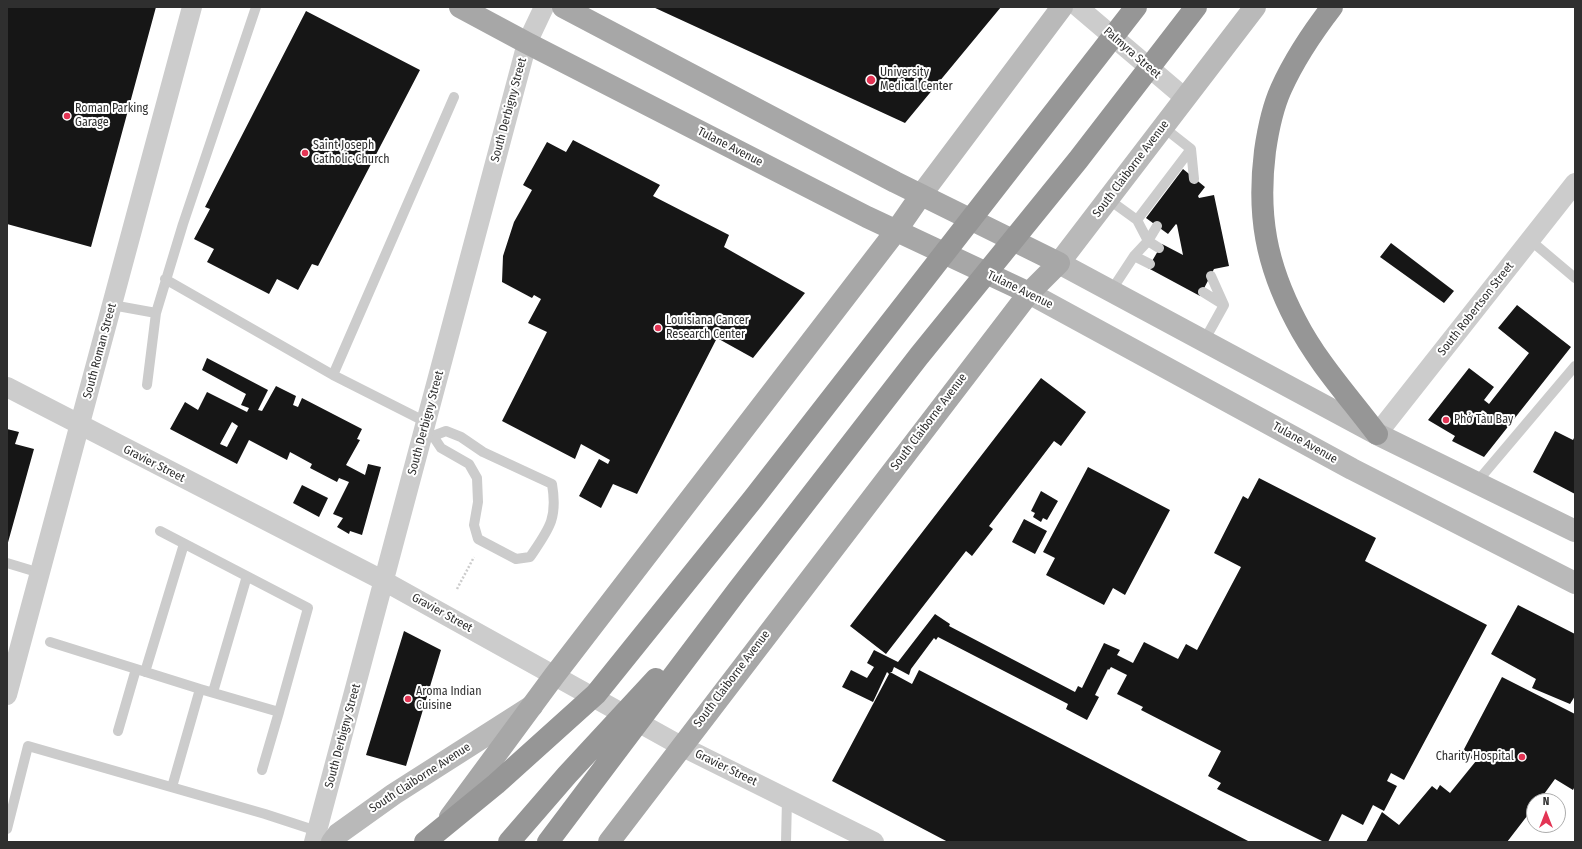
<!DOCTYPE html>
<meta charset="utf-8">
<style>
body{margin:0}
#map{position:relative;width:1582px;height:849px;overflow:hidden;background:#fff;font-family:"Fira Sans Condensed",sans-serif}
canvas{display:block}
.frame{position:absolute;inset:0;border:8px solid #2f2f2f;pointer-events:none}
.north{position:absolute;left:1526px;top:793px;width:40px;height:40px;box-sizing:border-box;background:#fff;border:1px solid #acacac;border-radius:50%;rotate:0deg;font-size:11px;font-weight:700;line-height:16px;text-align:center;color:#2f2f2f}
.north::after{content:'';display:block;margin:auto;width:14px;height:18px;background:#e33454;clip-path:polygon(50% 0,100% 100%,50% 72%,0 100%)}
</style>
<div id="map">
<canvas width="1582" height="849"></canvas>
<div class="frame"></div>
<div class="north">N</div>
</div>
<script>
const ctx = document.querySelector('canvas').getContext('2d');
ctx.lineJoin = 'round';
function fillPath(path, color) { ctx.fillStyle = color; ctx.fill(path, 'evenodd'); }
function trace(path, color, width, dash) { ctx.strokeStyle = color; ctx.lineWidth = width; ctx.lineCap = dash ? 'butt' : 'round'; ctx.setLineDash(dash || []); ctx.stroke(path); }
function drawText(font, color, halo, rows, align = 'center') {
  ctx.font = font + ' "Fira Sans Condensed",sans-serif'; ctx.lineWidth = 4; ctx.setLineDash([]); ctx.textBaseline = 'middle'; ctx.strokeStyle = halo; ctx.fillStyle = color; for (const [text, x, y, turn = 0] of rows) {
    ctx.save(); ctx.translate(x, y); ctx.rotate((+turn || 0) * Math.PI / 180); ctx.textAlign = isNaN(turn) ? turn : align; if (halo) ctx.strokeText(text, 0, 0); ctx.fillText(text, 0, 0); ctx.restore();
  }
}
const building = new Path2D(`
 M7,7H156L91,247L7,224Z
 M653,7H1001L905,123Z
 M306,11L420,70L318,266L312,264L298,290L277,279L269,294L207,262L214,249L194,239L210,209L205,207Z
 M573,140L660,185L653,196L729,235L724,247L805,293L753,358L717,338L637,494L613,484L601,508L579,496L599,459L608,464L610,460L581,444L575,459L502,421L547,332L528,323L541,299L534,295L532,298L502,282L503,256L514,222L532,190L523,185L547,142L566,152Z
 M1183,169L1205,187L1198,196L1199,198L1214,195L1229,266L1214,269L1200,296L1148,268L1162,244L1183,255L1177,225L1176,224L1168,234L1146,218Z
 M1391,243L1454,291L1444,303L1380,257Z
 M1517,305L1571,347L1484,457L1452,441L1455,436L1428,420L1469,368L1494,387L1484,400L1489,404L1529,353L1498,328Z
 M207,358L268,390L258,410L262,411L276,386L296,396L293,405L298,407L302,398L362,429L357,439L360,440L346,465L365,475L368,464L381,467L362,535L350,531L349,534L337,527L343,518L333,514L349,482L339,478L337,482L310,468L312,464L290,452L287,460L249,440L237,464L170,429L185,402L198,410L207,392L247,412L249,408L241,405L246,394L202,370ZM232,422L238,426L227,447L220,444Z
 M1041,378L1086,412L1061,446L1054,441L989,526L993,529L972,556L966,551L886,654L850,626Z
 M7,429L19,432L15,444L34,449L7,546Z
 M1555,431L1573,440L1575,436V494L1533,472Z
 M1088,467L1170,510L1125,595L1113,588L1104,605L1046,575L1055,558L1043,552Z
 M1259,478L1376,538L1365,561L1487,625L1404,780L1391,773L1387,781L1397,786L1384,811L1373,805L1363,825L1342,814L1328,842H1324L1217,789L1221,783L1208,776L1221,751L1141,710L1143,707L1117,694L1127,675L1111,667L1109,670L1108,669L1095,695L1099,697L1087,720L1066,709L1068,704L938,637L936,640L934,638L911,669L909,675L894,667L892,672H890L912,684L919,670L1250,842H948L832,781L889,674L887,672L873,702L842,687L851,670L867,678L874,667L867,663L874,650L898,662L935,614L950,624L949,626L1075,692L1078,686L1082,688L1104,643L1120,650L1117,655L1133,663L1144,642L1178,659L1186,644L1197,650L1241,567L1214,553L1243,496L1248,499Z
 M302,485L328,498L319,517L293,503Z
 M1041,491L1058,501L1047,520L1043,518L1041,522L1033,517L1035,513L1031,511Z
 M1024,519L1047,531L1035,554L1012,542Z
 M1518,605L1575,634V696L1570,704L1532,688L1536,679L1491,654Z
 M404,631L441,650L406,766L366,755Z
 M1502,677L1575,714V786L1573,790L1555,779L1539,801H1534V807L1507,842H1366L1382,812L1399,825L1432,786L1437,790L1440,785L1450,793L1476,761L1462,753Z`);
const path = new Path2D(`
 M457,589L474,557`);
const lane = new Path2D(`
 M1191,149L1194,179
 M1108,199L1137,220L1191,149L1163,127
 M1137,220L1148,241L1159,248
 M1530,240L1575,278
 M1134,256L1150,264
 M1211,276L1224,305
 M165,279L333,375L426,422
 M1111,291L1134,256L1148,241L1157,226
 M1203,292L1224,305L1204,341
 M112,305L156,313L183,224L256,7
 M333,375L454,97
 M147,385L156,313
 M424,432L433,436L441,448L469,464L477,478L478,502L474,525L478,539L516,559L530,557C549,529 558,519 552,484L483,452L461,437L446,431L433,436
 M1476,483L1575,366
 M160,531L308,608L279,712L200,689L172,787
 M7,563L40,573
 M50,642L200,689
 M145,672L184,544
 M213,692L247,576
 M118,731L136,669
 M262,770L279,712
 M7,829L28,746L265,814L317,831
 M786,842L787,799`);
const street = new Path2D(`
 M1078,7L1185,98
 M7,387L384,581L681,746L874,842
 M1377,434L1575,183
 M7,695L192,7
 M314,842L527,43L544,7`);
const secondary = new Path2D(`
 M1255,7L1059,263L1377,434L1575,531
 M921,195L1062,7
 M1029,293L1352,469L1575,583
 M332,842L338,834L394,794L532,706`);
const primary = new Path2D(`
 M460,7L527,43L867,217L1029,293
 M563,7L895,182L1059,263L1029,293L609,842
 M450,817L554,676L896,231L921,195`);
const highway = new Path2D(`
 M1332,7C1312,33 1294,60 1281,89C1272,109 1268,130 1265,151C1257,215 1266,264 1296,321C1317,362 1350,398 1377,434`);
const highwayBridge = new Path2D(`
 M425,842L496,784L596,694L753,499L1136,7
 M509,842L567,775L656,679
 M548,842L737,591L919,356L1078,160L1196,7`);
const markers = [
 [871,80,5,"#e33454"],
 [67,116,4,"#e33454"],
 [305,153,4,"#e33454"],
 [658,328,4,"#e33454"],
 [1446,420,4,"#e33454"],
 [408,699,4,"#e33454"],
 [1522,757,4,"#e33454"]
];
const streetNames = [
 ["Palmyra Street",1132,53,41],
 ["South Derbigny Street",509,110,-75],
 ["Tulane Avenue",730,147,27],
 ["South Claiborne Avenue",1131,169,-53],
 ["Tulane Avenue",1020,290,26],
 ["South Robertson Street",1476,309,-52],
 ["South Roman Street",100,351,-75],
 ["South Claiborne Avenue",929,422,-53],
 ["South Derbigny Street",426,423,-75],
 ["Tulane Avenue",1305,443,29],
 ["Gravier Street",154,464,27],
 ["Gravier Street",442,613,29],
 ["South Claiborne Avenue",732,679,-53],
 ["South Derbigny Street",343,736,-75],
 ["Gravier Street",726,768,26],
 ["South Claiborne Avenue",420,778,-33]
];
const poiNames = [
 ["University",880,73],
 ["Medical Center",880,87],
 ["Roman Parking",75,109],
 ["Garage",75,123],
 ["Saint Joseph",313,146],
 ["Catholic Church",313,160],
 ["Louisiana Cancer",666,321],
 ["Research Center",666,335],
 ["Phở Tàu Bay",1454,420],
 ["Aroma Indian",416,692],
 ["Cuisine",416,706],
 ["Charity Hospital",1514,757,"right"]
];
fillPath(building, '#161616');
trace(path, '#ccc', 2.5, [2, 2]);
trace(lane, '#ccc', 10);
trace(street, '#ccc', 20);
trace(secondary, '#b9b9b9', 22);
trace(primary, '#a7a7a7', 22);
trace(highway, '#969696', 22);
trace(highwayBridge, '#969696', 22);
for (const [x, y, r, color] of markers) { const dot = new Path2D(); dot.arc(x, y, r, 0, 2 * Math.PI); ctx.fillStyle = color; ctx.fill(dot); trace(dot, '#fff', 1.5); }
drawText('12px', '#2f2f2f', '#fff', streetNames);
drawText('12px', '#2f2f2f', '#fff', poiNames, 'left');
</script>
